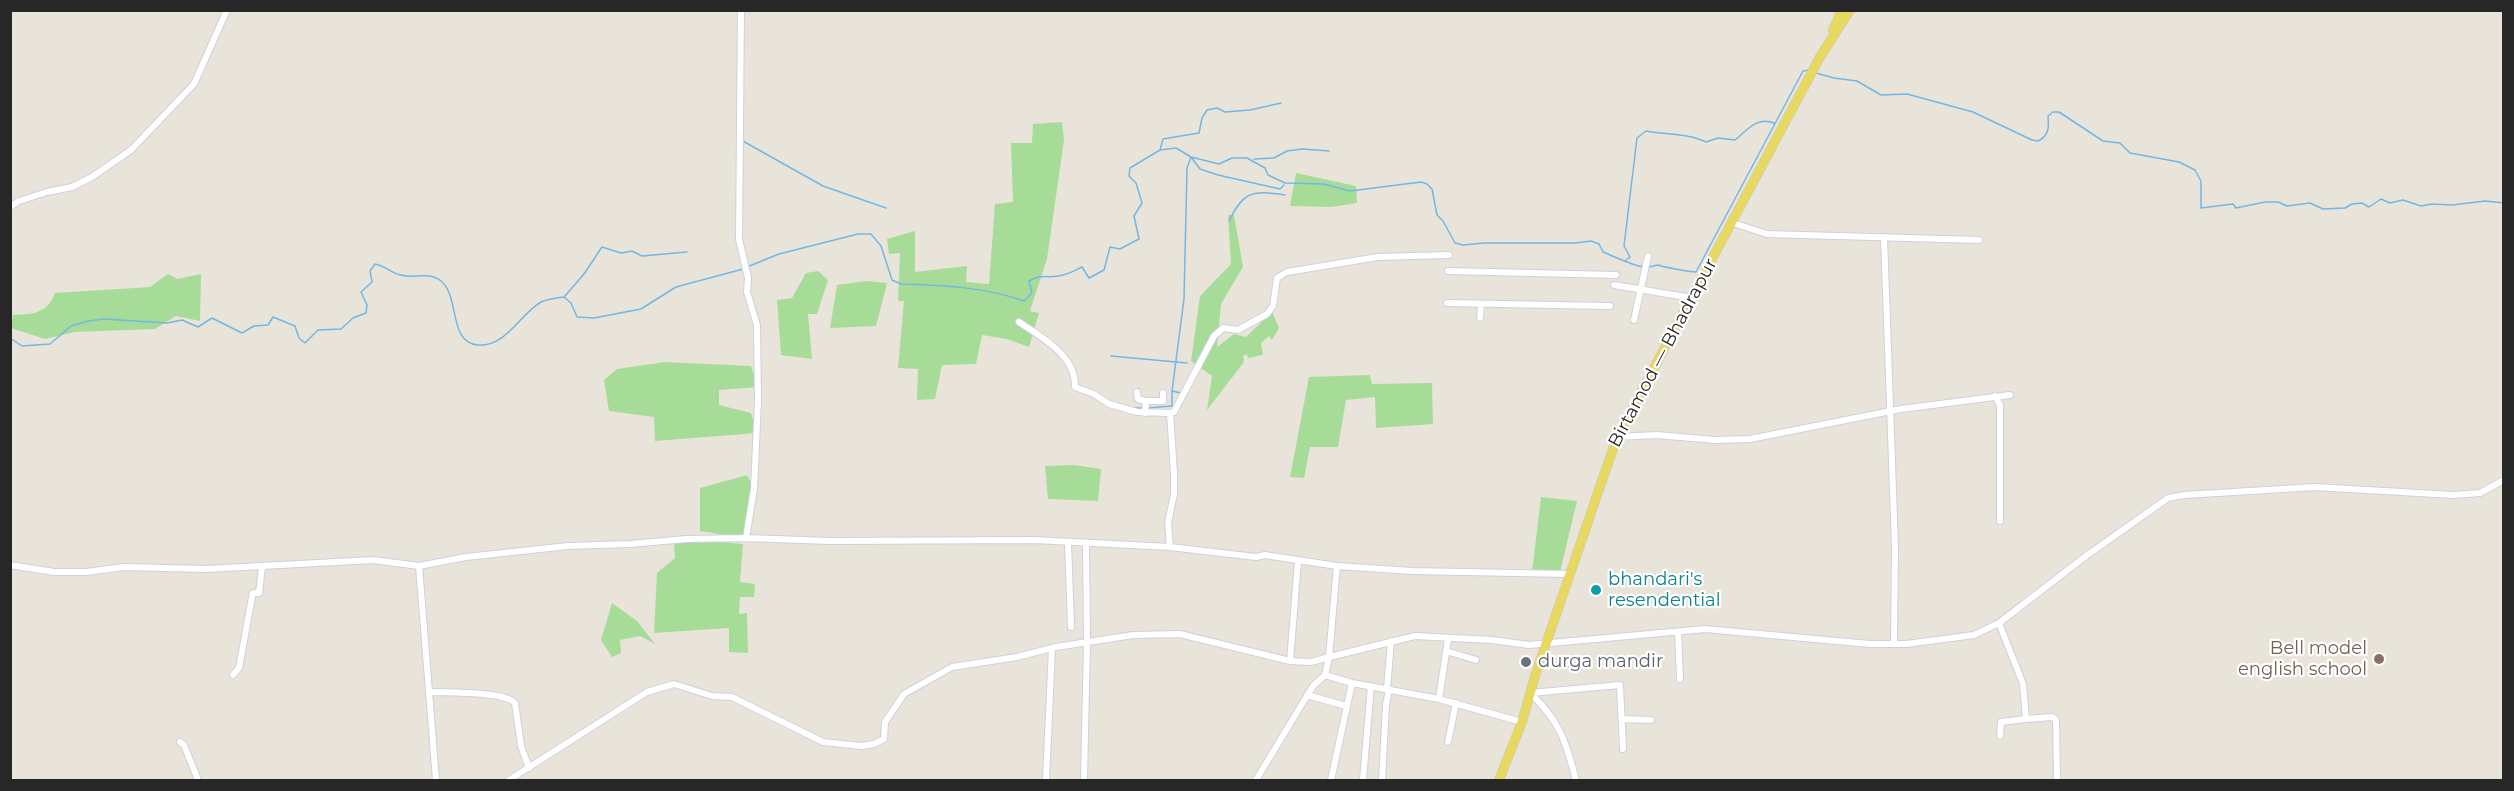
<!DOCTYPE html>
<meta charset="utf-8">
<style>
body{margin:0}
#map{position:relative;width:2514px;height:791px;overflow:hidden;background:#e9e4d9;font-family:Montserrat,sans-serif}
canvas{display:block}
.frame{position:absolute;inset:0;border:12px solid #272727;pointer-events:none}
</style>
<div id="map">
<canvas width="2514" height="791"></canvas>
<div class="frame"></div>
</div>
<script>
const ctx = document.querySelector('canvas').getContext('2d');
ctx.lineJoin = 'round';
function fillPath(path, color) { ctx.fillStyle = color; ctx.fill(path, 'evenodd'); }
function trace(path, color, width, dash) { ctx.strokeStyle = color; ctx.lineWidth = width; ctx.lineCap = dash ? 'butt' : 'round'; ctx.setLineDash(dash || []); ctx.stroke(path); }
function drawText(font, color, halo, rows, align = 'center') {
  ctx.font = font + ' Montserrat,sans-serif'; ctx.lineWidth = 4.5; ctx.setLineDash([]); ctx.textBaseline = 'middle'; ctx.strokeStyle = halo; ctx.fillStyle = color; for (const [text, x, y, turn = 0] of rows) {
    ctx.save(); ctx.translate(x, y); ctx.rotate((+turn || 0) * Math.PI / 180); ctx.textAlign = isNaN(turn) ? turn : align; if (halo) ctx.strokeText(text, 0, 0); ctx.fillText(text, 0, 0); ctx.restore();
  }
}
const green = new Path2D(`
 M1062,122L1064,140L1047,259L1030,311L1039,313L1029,347L1007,339L982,335L976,364L942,365L935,399L917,400L918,369L898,368L904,301H898L900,253L889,254L887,239L915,231V272L967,266L966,282L989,284L995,204L1013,202L1011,143H1032L1033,124Z
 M1296,173L1356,186L1357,203L1331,207L1290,206Z
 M1228,215H1234L1243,267L1221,304L1217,347L1234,334L1246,337L1272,312L1279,328L1272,340L1269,336L1261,343L1263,355L1248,358L1247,354L1243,356L1244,362L1207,410L1212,376L1191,361L1200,296L1231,264Z
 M818,271L828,280L817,314H808L812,359L781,355L777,300L792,298L806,273Z
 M168,274L177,279L201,274L200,321L176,316L155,329L75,332L45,339L11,328L13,315C33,314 47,314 55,293L150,287Z
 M866,281L887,283L876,326L830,328L837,285Z
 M665,362L751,366L758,387L719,390V405L751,413L757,433L655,441L654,417L609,411L604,380L617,369Z
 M1370,375L1372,384L1432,383L1433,424L1376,428L1375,397L1346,400L1338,447H1310L1304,478L1290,477L1309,377Z
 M1074,465L1101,469L1098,501L1048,499L1045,466Z
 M747,475L754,489L746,538L700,531V488Z
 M1541,497L1577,501L1560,572H1532Z
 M686,539L743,544L740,582L755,584L754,597H740L739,614L747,613L748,653L729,652V628L654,633L657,573L675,558L674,540Z
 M612,603L637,621L655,644L640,636L620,640L621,653L612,657L601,640Z`);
const stream = new Path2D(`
 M1816,73L1834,78L1857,81L1881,95L1907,94L1973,112L2032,140L2038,141C2049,136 2049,127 2048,116L2053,112H2059L2103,141L2120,143L2130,153L2179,162L2195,170L2201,181V208L2233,204L2236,208L2265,202H2278L2287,206L2310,203L2323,209L2345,208L2352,204L2362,203L2369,207L2381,199L2390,203L2403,200L2421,206L2432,204L2452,205L2485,201L2504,203
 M741,140L823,186L886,208
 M1160,150L1163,139L1199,133L1202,118L1207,110L1217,108L1225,112L1250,110L1281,103
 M1191,157L1200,169L1218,175L1280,189L1284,185
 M1254,159L1274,158L1287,151L1302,149L1329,151
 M1229,221C1244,191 1252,190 1285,195
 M1626,260L1630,257L1624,246L1637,138L1646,131C1666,135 1688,133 1706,142L1718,138L1735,140C1747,130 1758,116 1774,123
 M747,267L779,254L858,234H871L881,246L892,280L901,284C942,285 984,287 1024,301L1032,293L1029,281C1040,274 1046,278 1058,276C1067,275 1074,271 1082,267L1089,278L1104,270L1110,247L1120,249L1139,239L1134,216L1142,203L1136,183L1129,176L1130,168L1160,150L1176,148L1191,157L1219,164L1232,158H1247L1265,168L1268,175L1285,183L1324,184L1350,191L1421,182L1427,184L1432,189L1437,215L1443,221L1455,243L1463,245L1484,243H1575L1591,241L1599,244L1603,252C1615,257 1634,266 1644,267
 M1649,267L1658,265C1662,267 1691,272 1696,272L1803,71L1809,70
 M565,296L584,274L602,247L621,253L632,251L642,256L687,252
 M10,338L22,346L50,344L71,326L88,321L104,319L167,323L182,320L198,327L212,318L242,333L254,326L268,325L273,317L295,326L299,338L305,343L318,330L341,329L353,318L366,313L367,305L361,292L372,282L370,271L375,264C385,266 392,273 401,275C413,279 429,271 441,281C460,296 448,343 478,345C506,347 520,314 541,302C548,299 557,298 564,297L571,303L577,317L594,318L641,309L676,287L743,269
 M1111,356L1187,363
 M1172,391L1184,299L1187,168L1191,157
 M1132,408H1143
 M1147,408L1172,406V391L1181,393`);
const street = new Path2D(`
 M741,10L739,239L748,278L747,292L757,325L758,400L754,489L746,538
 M10,207L19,201L47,192L72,187L92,177L131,150L194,84L227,10
 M1733,223L1767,234L1979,240
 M1884,237L1895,547L1894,644
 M1448,271L1616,275
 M1614,285L1692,298
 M1447,303L1610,306
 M1480,318L1481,304
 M1634,320L1648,256
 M1019,322C1042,338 1076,355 1075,387L1094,394L1109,404L1137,412L1170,413L1174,412L1214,336L1223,328L1238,330L1267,314L1273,306L1277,278L1287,272L1378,257L1449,255
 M1137,392L1138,399L1146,401L1145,413
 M1995,396L2000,405V521
 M1146,401H1163V393
 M1170,413L1174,473V494L1168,523L1170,547
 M1617,437L1657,435L1715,440L1750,439L1901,409L2010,395
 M1068,542L1071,627
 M10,565L54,572H86L124,567L206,569L373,560L419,566L466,557L568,546L630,544L686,539L746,538L831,541L1035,540L1170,547L1256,557L1265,555L1337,566L1412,571L1570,574
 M419,566L436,780
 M1999,623L2023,684L2026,719L2052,717L2056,720L2057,780
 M1678,632L1680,679
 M1448,639L1439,699L1522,722
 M1446,651L1476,660
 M1290,661L1298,561
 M233,675L239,668L252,597L253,593H259L262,567
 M1325,675L1352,683L1439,699
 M1387,689L1391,641
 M429,692C447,693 504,691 515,703L521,746L529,768
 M1530,693L1620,685L1623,749
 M1530,693C1560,721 1566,742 1576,780
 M1307,695L1346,706
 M1622,719L1651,720
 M2000,736L2001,722L2026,719
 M180,742L184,745L198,780
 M1448,742L1456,703
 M509,780L647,692L674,684L712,696L732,697L823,742L862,746L874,744L884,739L885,722L904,694L952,667L1017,657L1056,647L1133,635L1180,634L1290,661L1311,662L1329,657L1337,566
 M1046,780L1052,648
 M1084,780L1087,642L1086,543
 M1256,780L1313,686L1325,675L1329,657L1415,636L1492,640L1529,645L1705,629L1870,644H1906L1974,635L1999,623L2086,556L2168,498L2184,495L2315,487L2453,495L2480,493L2504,480
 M1331,780L1352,683
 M1363,780L1371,686
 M1382,780L1386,705L1389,689`);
const primary = new Path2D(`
 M1833,30L1842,10
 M1499,780L1522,722L1535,676L1617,437L1820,57L1850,10`);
const markers = [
 [1596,590,6,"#0f9aa8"],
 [2379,659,6,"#8d6e63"],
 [1526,662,6,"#6b7280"]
];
const streetNames = [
 ["Birtamod — Bhadrapur",1663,353,-62]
];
const cultureNames = [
 ["bhandari's",1608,580],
 ["resendential",1608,601]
];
const educationNames = [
 ["Bell model",2367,649],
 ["english school",2367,670]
];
const worshipNames = [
 ["durga mandir",1538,662]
];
fillPath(green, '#a7dc98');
trace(stream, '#72b7e5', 1.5);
trace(street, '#ced0df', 8);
trace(primary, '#c7c7c7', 10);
trace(street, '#fff', 6);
trace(primary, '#e6d861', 9);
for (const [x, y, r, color] of markers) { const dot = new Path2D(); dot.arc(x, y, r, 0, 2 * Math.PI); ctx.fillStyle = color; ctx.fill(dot); trace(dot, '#fff', 2); }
drawText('18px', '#272727', '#fff', streetNames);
drawText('18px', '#0d838f', '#fff', cultureNames, 'left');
drawText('18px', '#785e54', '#fff', educationNames, 'right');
drawText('18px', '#5b616d', '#fff', worshipNames, 'left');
</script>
